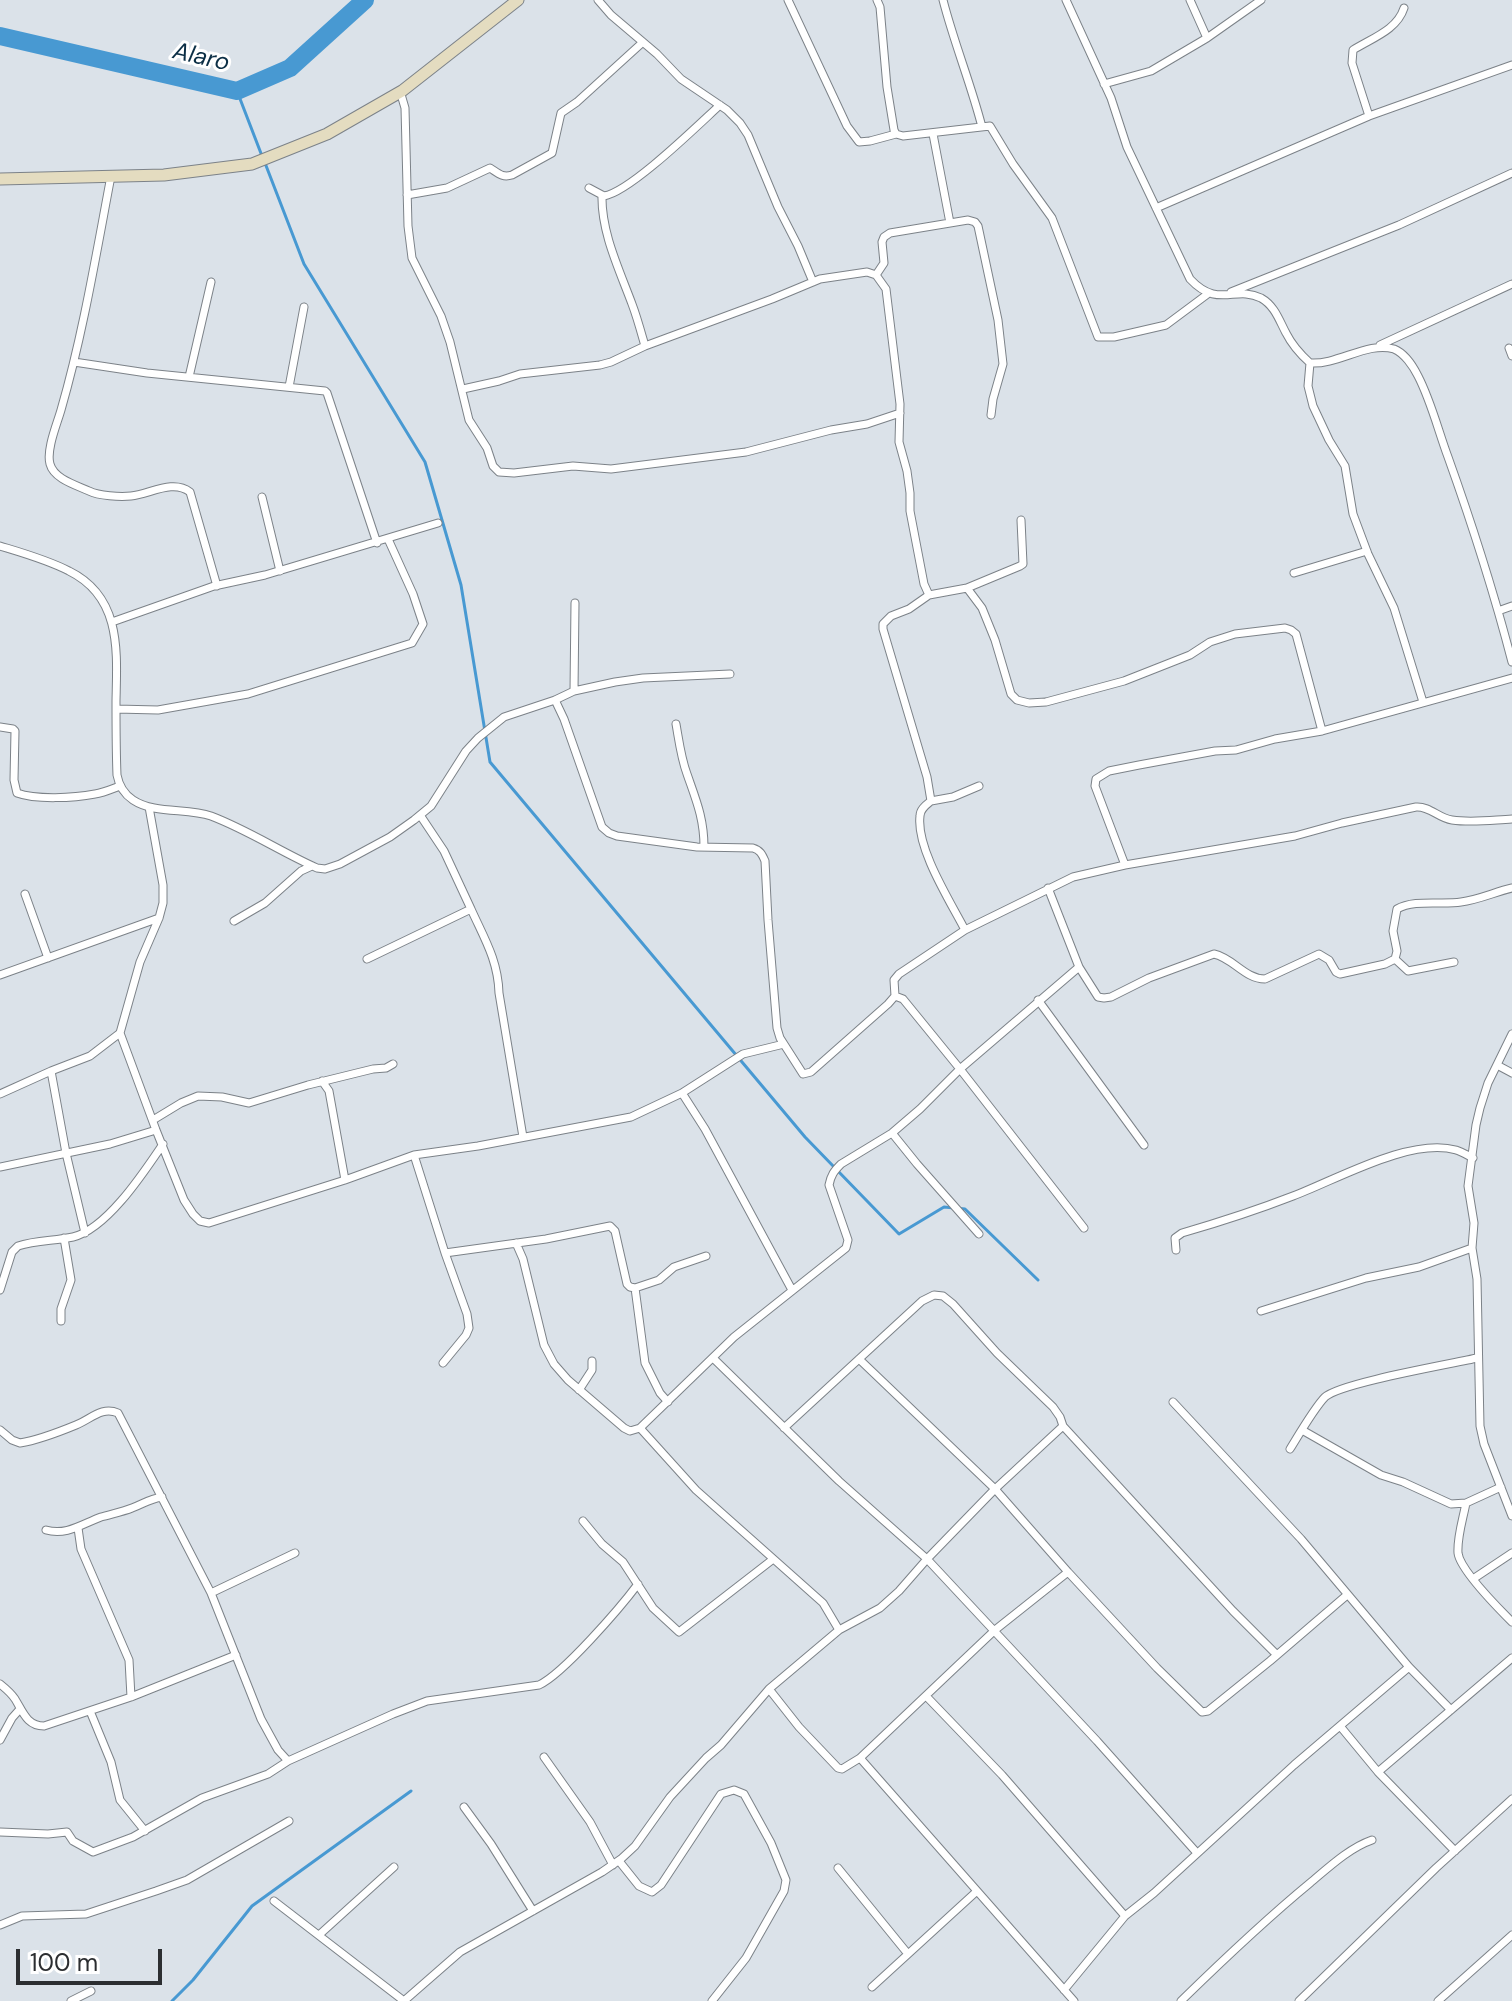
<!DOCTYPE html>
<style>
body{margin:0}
#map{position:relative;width:1512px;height:2001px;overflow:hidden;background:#dbe2e9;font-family:"DM Sans",sans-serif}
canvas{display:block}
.scale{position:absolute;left:16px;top:1949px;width:146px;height:36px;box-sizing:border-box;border:4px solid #2c2e31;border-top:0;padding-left:10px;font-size:24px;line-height:28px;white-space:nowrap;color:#2c2e31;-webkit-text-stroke:6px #fff;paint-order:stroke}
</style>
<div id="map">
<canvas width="1512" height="2001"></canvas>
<div class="scale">100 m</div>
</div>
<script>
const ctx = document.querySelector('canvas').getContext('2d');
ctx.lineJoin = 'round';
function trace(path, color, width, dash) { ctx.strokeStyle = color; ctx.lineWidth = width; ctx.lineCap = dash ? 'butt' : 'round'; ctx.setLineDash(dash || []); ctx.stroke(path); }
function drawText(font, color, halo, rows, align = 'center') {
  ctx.font = font + ' "DM Sans",sans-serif'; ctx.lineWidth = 6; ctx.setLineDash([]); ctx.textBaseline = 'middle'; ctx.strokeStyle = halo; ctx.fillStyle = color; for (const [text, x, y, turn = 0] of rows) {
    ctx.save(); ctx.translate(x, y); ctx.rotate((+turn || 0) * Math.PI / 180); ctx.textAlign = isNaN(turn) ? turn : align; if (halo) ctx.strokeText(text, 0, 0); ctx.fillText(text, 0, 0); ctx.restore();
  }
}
const stream = new Path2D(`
 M237,91L262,156
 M265,163L304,264L425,462L461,585L490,762L805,1137L899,1234L944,1207L965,1209L1038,1280
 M172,2001L193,1980L252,1906L411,1791`);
const river = new Path2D(`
 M0,36L237,91L290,68L365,0`);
const street = new Path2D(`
 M598,0L611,15L657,54L681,79L727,110L740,123L748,135L778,207L798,246L813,282
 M788,0L847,126L859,142L870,141L896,134
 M877,0L880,7L887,87L894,130L896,134L903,136L990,126L1013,164L1052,218L1098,337H1114L1166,325L1209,293
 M943,0C954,43 971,84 982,127
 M1066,0L1111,98L1127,147L1190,279C1218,309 1235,285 1261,298C1275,306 1279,320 1286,333C1292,345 1300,354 1310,363C1338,365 1368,341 1394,349C1404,353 1413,366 1418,376C1431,401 1438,430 1448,457C1472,524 1494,593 1512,662
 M1190,0L1207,38
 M1104,84L1151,71L1207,38L1261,0
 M400,91L405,108L408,226L412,258L441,316L450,342L469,420L487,448L493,466L499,472L514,473L573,466L611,469L746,452L831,430L867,424L900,413
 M1369,116L1352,63L1353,50C1372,38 1397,30 1404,8
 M933,134L950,223
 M111,176C96,255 83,334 61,410C57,424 46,450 50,464C54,479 76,485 89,491C99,496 120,497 131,496C150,494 173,479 190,492L217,586
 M589,188L604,196C630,192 697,126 720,105
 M407,195L447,188L490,168C498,173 502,178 512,175L552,153L561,113L577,102L643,42
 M602,195C601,232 619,269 632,304C637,317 641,332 645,346
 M1156,208L1369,116L1512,65
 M876,275L884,263L882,242L884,237L890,233L968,220L975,222L978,226L998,320L1003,364L993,399L991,415
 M1231,292L1399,225L1512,173
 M1380,345L1512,284
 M1509,348L1512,356
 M74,362L147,373L325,391L327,393L377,543
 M1310,363L1308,386L1313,406L1329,440L1345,466L1353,514L1368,554L1394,608L1423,702
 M189,377L211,282
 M289,387L304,307
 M463,389L499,381L520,374L600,365L611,362L645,346L772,299L820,279L867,272L876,275L886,289L900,404L899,442L907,471L910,493V511L924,584L929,595
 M262,497L280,571
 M0,546C23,553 48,560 69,571C122,597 117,652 116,701C116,726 116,750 117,775C119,786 124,794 133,800C154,814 187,808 211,816C248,830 281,852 317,868L325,869L340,864L390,837L414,820L431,806L466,751L478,738L504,717L555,700L574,691L615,682L643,678L730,674
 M1294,573L1367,551
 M967,588L982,608L995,640L1011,694L1017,700L1029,703L1046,702L1124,681L1190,655L1210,642L1235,634L1285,628L1291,630L1296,634L1322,731
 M1498,611L1512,606
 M112,622L214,586L265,575L438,523
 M574,691L575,603
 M555,700L564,719L602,827L609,833L617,836L697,847L753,848C760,850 762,854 765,861L768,920L777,1028L780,1038L803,1074L811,1072L888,1004L895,996L894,980L899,974L965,930C950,901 916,848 920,816C920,809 926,805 931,801L927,777L883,629V624L891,616L909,609L929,595L967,588L1020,566L1023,564L1021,520
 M116,709L158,710L248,694L412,643L423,624L413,594L388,539
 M676,724C679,741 681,758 687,774C696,800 704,818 704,847
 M0,727L13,729L15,731L14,780L17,793C36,800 74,798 95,794C103,793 112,789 120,786
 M931,801L953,797L979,786
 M149,807L163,885V903L159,918L140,962L120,1033L156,1130L184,1200L193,1214L200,1221L209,1223L345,1180L414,1155L478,1146L631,1117L682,1093L743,1054L784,1044
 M1125,865L1095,786L1096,779L1109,771L1139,765L1215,751L1236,750L1275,739L1322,731L1512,678
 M1048,888L1079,967
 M25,894L48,958
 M471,909C484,938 498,960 499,993L523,1137
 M234,921L265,903L301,871L312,866
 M965,930L1073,877L1125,865L1295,836L1342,823L1416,807C1430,806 1438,818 1452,820C1472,823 1492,820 1512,819
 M367,959L471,909L444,851L420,815
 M1454,962L1408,971L1395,959L1397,951L1393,931L1397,909C1414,899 1441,905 1461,902C1478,900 1495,892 1512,888
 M0,975L159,918
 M895,996L903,999L960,1069L1084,1228
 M1038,1000L1144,1145
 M1512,1034L1488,1083L1480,1108L1476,1125L1468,1186L1474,1223L1472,1248L1477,1279L1480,1426L1484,1444L1512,1516
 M1497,1065L1512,1073
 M51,1071L66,1153L85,1233
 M322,1081L329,1091L345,1180
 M682,1093L705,1129L792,1290
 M0,1094L51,1071L90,1056L120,1033
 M153,1120L181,1103L198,1096L222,1097L249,1103L308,1085L373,1069L386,1068L393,1064
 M892,1133L917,1164L979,1234
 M414,1155L445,1253L467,1314L469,1328L466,1335L443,1363
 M0,1167L110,1144L156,1130
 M516,1243L523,1259L544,1345L554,1364L568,1380L624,1428L630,1431L640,1428L734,1337L846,1248L848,1240L829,1185C831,1175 834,1171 841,1164L892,1133L920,1109L960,1069L1079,967L1098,997L1104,998L1111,997L1149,978L1214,954C1233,958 1245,979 1265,979L1319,954L1329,960L1336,972L1340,974L1385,964L1395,959
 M1176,1250L1175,1238L1182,1233C1220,1222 1257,1210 1293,1196C1336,1180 1410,1137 1456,1150C1462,1152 1467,1155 1473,1158
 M445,1253L546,1239L610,1226L615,1231L627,1284L630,1287L635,1288L645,1363L660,1393L668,1402
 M635,1288L659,1280L674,1267L706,1256
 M0,1290L12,1252L18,1246C36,1240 55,1241 73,1237C107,1229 144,1172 163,1144
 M1261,1311L1366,1278L1419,1267L1472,1248
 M61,1321V1309L71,1280L64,1238
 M713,1358L839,1481L927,1559L1097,1741L1197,1853
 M859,1359L995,1489L1068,1572L1157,1668L1202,1712L1208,1711L1270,1661L1347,1595
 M579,1390L592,1370V1361
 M1173,1402L1301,1539L1409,1667L1451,1710
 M640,1428L696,1490L823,1603L839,1630
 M784,1428L922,1301L934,1295L943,1296L953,1304L997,1353L1053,1407L1060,1417L1063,1426L1233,1611L1277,1655
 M0,1430L12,1440L20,1443C39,1440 59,1432 76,1425C91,1419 102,1406 118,1413L211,1593L261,1719L278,1750L288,1761
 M1302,1430L1381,1475L1403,1482L1451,1504L1466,1503L1501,1487
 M1290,1449C1298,1436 1315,1407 1325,1397C1340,1383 1451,1364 1477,1358
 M1466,1503C1463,1519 1457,1537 1458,1553C1460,1570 1499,1609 1512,1622
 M583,1521L602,1544L623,1562L653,1608L679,1632L772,1560
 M78,1528L81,1549L129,1660L131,1697
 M46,1530C66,1536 82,1524 101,1517C111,1514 122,1512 132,1508C143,1504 149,1499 162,1497
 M1473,1579L1512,1553
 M211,1593L295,1553
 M0,1684C5,1688 11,1693 15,1699C23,1712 27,1726 44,1726L131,1697L236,1655
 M769,1689L799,1727L838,1768L842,1769L860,1758L995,1630L1068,1572
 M926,1696L1002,1775L1125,1916
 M90,1711L111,1762L120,1800L145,1831
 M1340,1726L1378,1772L1455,1851
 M0,1740L12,1718L20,1709
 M544,1757L590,1822L613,1865
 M860,1758L1074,2001
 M1378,1772L1512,1658
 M464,1807L491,1844L533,1911
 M0,1832L48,1834L67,1832L73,1841L93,1852L133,1837L202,1798L268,1774L288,1761L393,1714L427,1701L539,1685C563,1674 620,1608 638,1584
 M619,1861L639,1886L652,1892L661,1885L721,1794L734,1790L744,1794L771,1843L786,1880L784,1891L746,1958L712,2001
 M838,1868L908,1954
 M274,1901L404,2001
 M0,1925L22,1916L86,1914L156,1891L187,1880L289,1821
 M319,1935L394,1867
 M872,1987L977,1891
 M1064,1990L1125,1916L1154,1893L1294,1765L1409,1667
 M71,2001L91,1991
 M404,2001L460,1952L602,1872L621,1859L635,1846L670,1797L706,1758L721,1745L769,1689L839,1630L880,1608L899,1591L927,1559L995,1489L1063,1426
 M1181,2001C1223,1960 1265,1920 1310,1883C1328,1868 1349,1848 1372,1840
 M1299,2001L1436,1868L1512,1799
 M1438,2001L1512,1935`);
const secondary = new Path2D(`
 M0,179L164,175L252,164L327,134L402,91L518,0`);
const waterNames = [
 ["Alaro",201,58,13]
];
trace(stream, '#4899d2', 3);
trace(river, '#4899d2', 18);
trace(street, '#7c8288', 9);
trace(secondary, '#7c8288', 13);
trace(street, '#fff', 7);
trace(secondary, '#e4dcc0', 11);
drawText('italic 24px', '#0b2e45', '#fff', waterNames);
</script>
